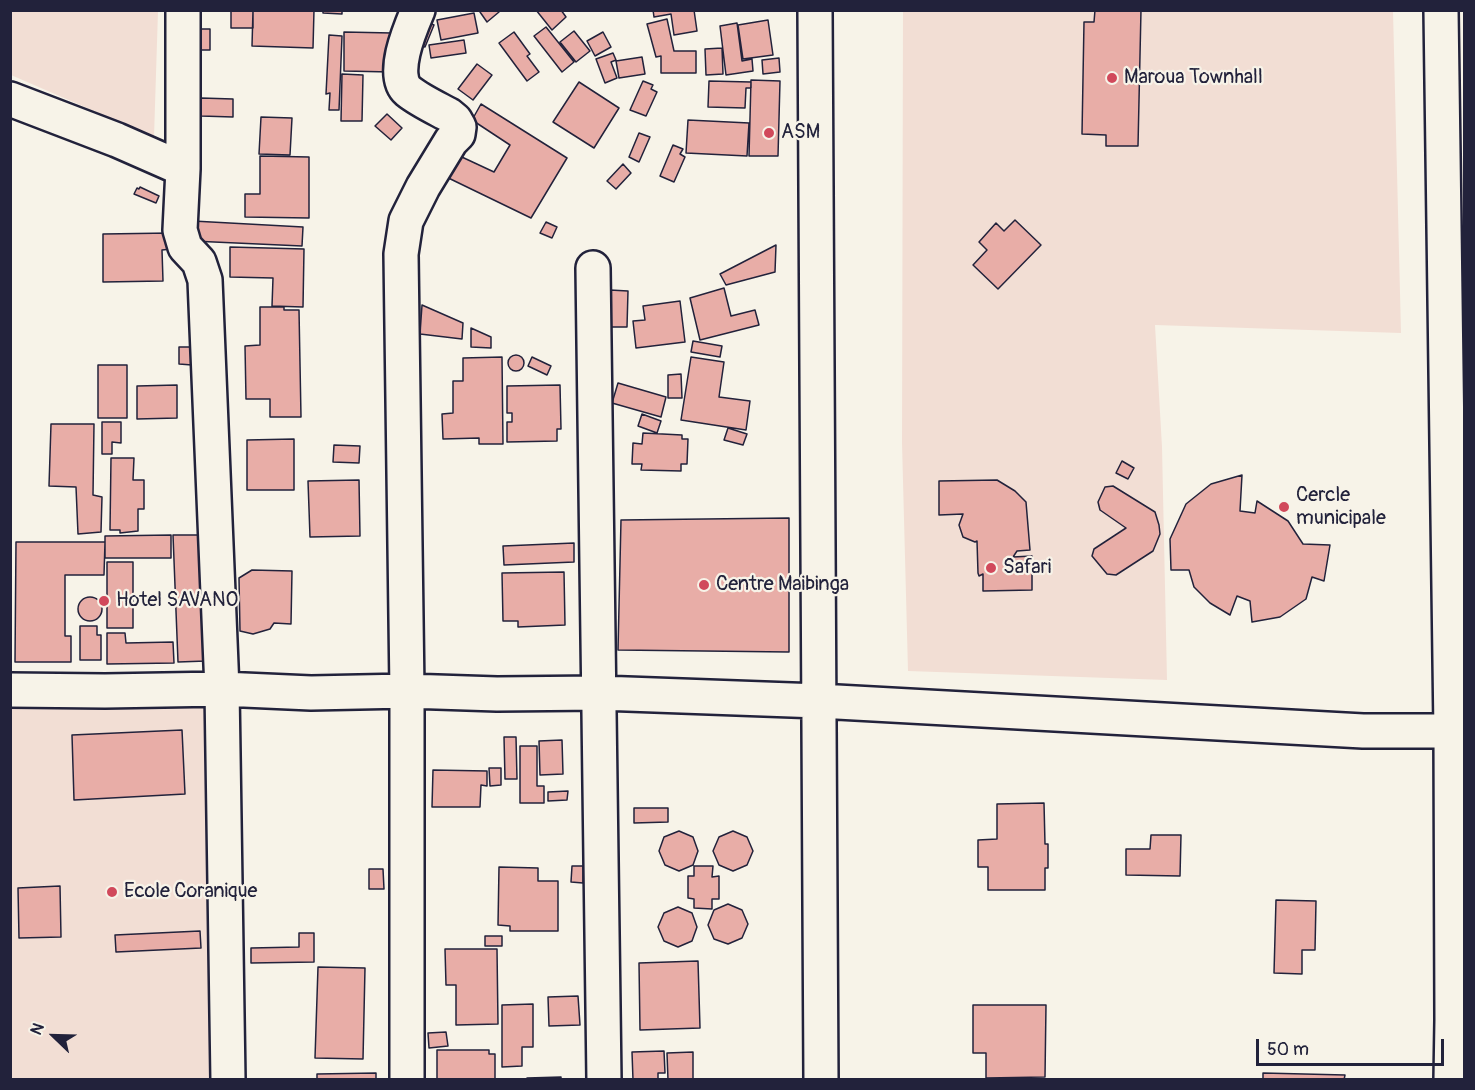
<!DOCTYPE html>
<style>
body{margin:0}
#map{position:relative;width:1475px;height:1090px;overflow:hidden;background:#f7f3e8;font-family:Pangolin,sans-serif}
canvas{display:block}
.frame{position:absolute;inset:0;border:12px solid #22223b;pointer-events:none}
.north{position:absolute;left:24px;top:1006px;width:60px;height:60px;-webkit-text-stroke:4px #f7f3e8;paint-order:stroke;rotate:293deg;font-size:16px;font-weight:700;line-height:24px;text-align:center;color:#22223b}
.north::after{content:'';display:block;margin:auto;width:21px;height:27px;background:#22223b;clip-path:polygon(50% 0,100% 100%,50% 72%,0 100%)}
.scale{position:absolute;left:1256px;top:1039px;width:188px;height:27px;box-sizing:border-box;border:3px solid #22223b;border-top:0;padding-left:8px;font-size:18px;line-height:21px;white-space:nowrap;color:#22223b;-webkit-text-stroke:4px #f7f3e8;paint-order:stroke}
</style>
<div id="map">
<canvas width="1475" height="1090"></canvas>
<div class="frame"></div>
<div class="north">N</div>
<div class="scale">50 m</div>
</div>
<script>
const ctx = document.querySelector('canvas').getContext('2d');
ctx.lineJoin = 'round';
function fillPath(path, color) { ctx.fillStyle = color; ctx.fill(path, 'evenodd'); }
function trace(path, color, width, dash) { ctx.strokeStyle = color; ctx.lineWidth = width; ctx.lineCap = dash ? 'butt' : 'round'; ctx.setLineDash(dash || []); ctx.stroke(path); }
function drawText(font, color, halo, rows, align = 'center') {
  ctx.font = font + ' Pangolin,sans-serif'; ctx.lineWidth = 4.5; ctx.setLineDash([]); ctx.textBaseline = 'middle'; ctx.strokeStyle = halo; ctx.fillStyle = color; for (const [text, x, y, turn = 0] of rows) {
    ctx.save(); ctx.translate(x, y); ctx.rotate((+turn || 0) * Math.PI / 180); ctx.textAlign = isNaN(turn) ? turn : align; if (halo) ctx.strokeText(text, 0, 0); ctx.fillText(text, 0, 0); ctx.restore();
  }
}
const built = new Path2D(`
 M11,10L158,11L154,137L11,75Z
 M903,11H1393L1401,333L1155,325L1162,447L1167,680L908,671L902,443Z
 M210,701L216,1079H11L10,705Z`);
const building = new Path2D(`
 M231,10H253V28H231Z
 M253,10H314L313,48L252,46Z
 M323,10H342V14L323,13Z
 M482,10H498L499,12L487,22L480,12Z
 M536,10H561L566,17L552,30Z
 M653,10H694L697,31L674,35L671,14L654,17Z
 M1095,10H1141L1138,146H1106V135L1082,134L1084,22H1094Z
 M474,13L478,33L441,40L437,20Z
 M418,19L434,25L425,47L409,40Z
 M667,19L674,51H696V73H661V56L656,57L647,24Z
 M768,20L773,55L743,59L738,25Z
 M737,23L742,61L752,59L753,71L726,75L720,26Z
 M546,27L574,62L562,72L534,36Z
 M195,29H210V50H196Z
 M574,31L590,51L576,62L560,42Z
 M344,32L392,33L391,72L344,71Z
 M514,32L530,54L527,56L539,72L527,81L499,43Z
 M603,32L611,47L595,56L587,41Z
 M329,35L342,36L339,110H329L330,93L326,94Z
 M464,40L466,53L431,58L429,45Z
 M722,48L723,74L706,75L705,49Z
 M613,53L616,60L611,62L617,78L605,83L596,59Z
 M642,57L645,74L619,78L616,61Z
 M779,58L780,72L763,74L762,60Z
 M477,64L492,75L473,100L458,89Z
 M342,74L363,75L362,121H341Z
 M751,80L780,81L778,156H749Z
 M643,81L653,85L651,89L657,92L646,116L630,110Z
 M709,81L751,82V88H746L745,108L708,107Z
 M579,82L619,108L594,148L553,122Z
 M201,98L233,99V117L201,116Z
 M481,104L567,158L531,218L436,172L449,151L494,172L510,145L472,120Z
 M387,114L402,128L391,140L375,126Z
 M261,117L292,118L290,155L259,154Z
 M688,120L749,123L747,156L686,153Z
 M639,133L650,137L639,162L629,157Z
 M673,145L683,149L680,154L685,157L674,182L660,176Z
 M260,156L309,157V218L245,217V194H260Z
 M623,164L631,173L616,189L607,181Z
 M140,187L159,196L156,203L134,194L137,188L139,189Z
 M1015,220L1041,245L998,289L973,265L987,250L979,242L996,223L1004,231Z
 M193,221L303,227L302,246L192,241Z
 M546,222L557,227L552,238L540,233Z
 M171,233V249L162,250L163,281L103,282V234Z
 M776,245L775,272L726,285L720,274Z
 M230,247L304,249L303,307L272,306L273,278L230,277Z
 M724,288L731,316L755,310L759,325L700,340L690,298Z
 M610,290L628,291L627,327H609Z
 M680,301L685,342L636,348L633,321L645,320L643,306Z
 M422,305L463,323L462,339L420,334Z
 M260,307H284V310H299L301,417H270V399H246L245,346L260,345Z
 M471,328L491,337V348L471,347Z
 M693,341L722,346L720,357L691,352Z
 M179,347H192V365L179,364Z
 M508 363a8 8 0 1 1 16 0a8 8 0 1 1-16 0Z
 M502,357L503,444H479V438L443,439L442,414L453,413V381H463V358Z
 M532,357L551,366L547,375L528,366Z
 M691,357L724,362L719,397L750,401L746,430L681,420Z
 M98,365H127V418H98Z
 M681,374L682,398H668V375Z
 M618,383L666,397L661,417L612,403Z
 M177,385V418L137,419V386Z
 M560,385L561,429H557V441L507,442V422H512V413H507V386Z
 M642,414L661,421L657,433L638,426Z
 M102,422H121V443L112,442V454H102Z
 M51,424H94L93,495L102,497L101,532L78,534L76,487L49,486Z
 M728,428L747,434L743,445L724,440Z
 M643,433L682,435V439H688L687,464H681V471L641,470L642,464H632L633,443L642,444Z
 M294,439V490H247V440Z
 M334,445L360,446L359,463L333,462Z
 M111,458H134L133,480H144V509H138V531L120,533V530H110Z
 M1122,461L1134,468L1128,479L1116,473Z
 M1242,475L1240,511L1255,513L1257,501L1288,521L1303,544L1330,545L1324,581L1312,577L1306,599L1280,617L1252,622L1250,601L1237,596L1230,615L1210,603L1194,587L1189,570H1171L1170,539L1186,504L1211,484Z
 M359,480L360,536L310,537L308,481Z
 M997,480L1015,491L1026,502L1030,550L1017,551L1013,557L1032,556V590L983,591V574L979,576L978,573L977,541L975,542L963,537L959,525L963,514L939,515V481Z
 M1113,486L1155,512L1159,525L1160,534L1153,551L1116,575L1107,574L1092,556L1094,549L1126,528L1100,510L1098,502L1105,487Z
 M789,518V652L618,650L621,520Z
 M171,535V558H105V536Z
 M173,535H200L206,661L178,662Z
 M16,542H105L104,575H65V636H71V662H15Z
 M574,543V562L504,565L503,546Z
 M107,562H133V628H107Z
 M252,570L292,571L291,624L274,623L270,629L253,634L240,631L239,578Z
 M564,572L565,625L518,627V621H503L502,573Z
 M78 609a12 12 0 1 1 24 0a12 12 0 1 1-24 0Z
 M80,626H97V635H101V660H80Z
 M107,633H125L126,643L173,642L174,663L107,664Z
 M182,730L185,794L74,800L72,735Z
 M504,737H516L517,779H505Z
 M562,740L563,774L540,775L539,741Z
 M520,746H537V786H544V803H520Z
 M489,768H501V785L490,786Z
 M433,770L487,771V786L481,785L480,807H432Z
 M568,791L567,800L548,801V792Z
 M1044,803L1045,844H1048V868H1045V890H988V867H978V840L997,839V804Z
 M634,808H668V822L634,823Z
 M679,831L693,837L698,851L693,865L679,871L665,865L659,851L664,837Z
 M733,831L747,837L753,851L747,865L733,871L719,865L713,851L719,837Z
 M1151,835H1181L1180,876L1126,875V849H1150Z
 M572,866H583V883L571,882Z
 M694,866H713L712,877L719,876V899H712V909L694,908V899L688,898V876H694Z
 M499,867L538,868V881H558V931H510V926L498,925Z
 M369,869H383L384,889H369Z
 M60,886L61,937L19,938L18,888Z
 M1276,900L1316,901L1315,950H1302V974L1274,973Z
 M728,904L742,910L748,924L742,938L728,944L714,939L708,925L714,910Z
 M678,907L692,913L697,927L692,941L678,947L664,941L658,927L664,913Z
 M200,931L201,948L116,952L115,935Z
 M299,933H314V962L251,963V948L299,947Z
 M485,936H502V946H485Z
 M445,949H497L498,1024L456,1025V985H446Z
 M698,961L700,1028L640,1030L639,963Z
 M318,967L365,968L363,1059L315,1058Z
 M578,996L580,1025L549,1026L548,997Z
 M533,1004V1047H522V1066L502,1067V1005Z
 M973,1005H1046L1045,1077L986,1078V1053H973Z
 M446,1032L448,1046L429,1048L428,1033Z
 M437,1050H489V1054H495V1080H437Z
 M664,1051L665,1073H658V1080H633L632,1052Z
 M693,1052V1080H668L667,1053Z
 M376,1073V1080H317V1074Z
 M1263,1073L1345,1075L1344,1080H1263Z
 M561,1077V1080H527V1078Z`);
const minor = new Path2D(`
 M183,10V169L180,230L185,247L199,262L205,280L222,689L228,1080
 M815,10L821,1080
 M1441,10L1451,731L1452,1020L1451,1080
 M10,99L117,140L183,169
 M593,268L604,1080
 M10,690L105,691L222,689L311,693L407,691L497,694L600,693L819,701L1363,731H1464
 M407,1080V691L401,254L406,221L423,187L451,141L458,134L459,127L455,120L449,115C436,108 419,100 408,91C390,75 410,29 418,10`);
const markers = [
 [1112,78,6,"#d1495b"],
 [769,133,6,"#d1495b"],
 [1284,507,6,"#d1495b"],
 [991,568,6,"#d1495b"],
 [704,585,6,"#d1495b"],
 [104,601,6,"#d1495b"],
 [112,892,6,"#d1495b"]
];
const poiNames = [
 ["Maroua Townhall",1124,78],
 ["ASM",781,133],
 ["Cercle",1296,496],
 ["municipale",1296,519],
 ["Safari",1003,568],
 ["Centre Maibinga",716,585],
 ["Hotel SAVANO",116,601],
 ["Ecole Coranique",124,892]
];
fillPath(built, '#f2ded4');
fillPath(building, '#e8ada7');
trace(building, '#22223b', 1.5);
trace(minor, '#22223b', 38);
trace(minor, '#f7f3e8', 33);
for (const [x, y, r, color] of markers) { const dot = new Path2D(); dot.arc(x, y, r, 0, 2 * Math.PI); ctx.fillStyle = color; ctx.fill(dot); trace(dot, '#f7f3e8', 2); }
drawText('20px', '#22223b', '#f7f3e8', poiNames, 'left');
</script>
